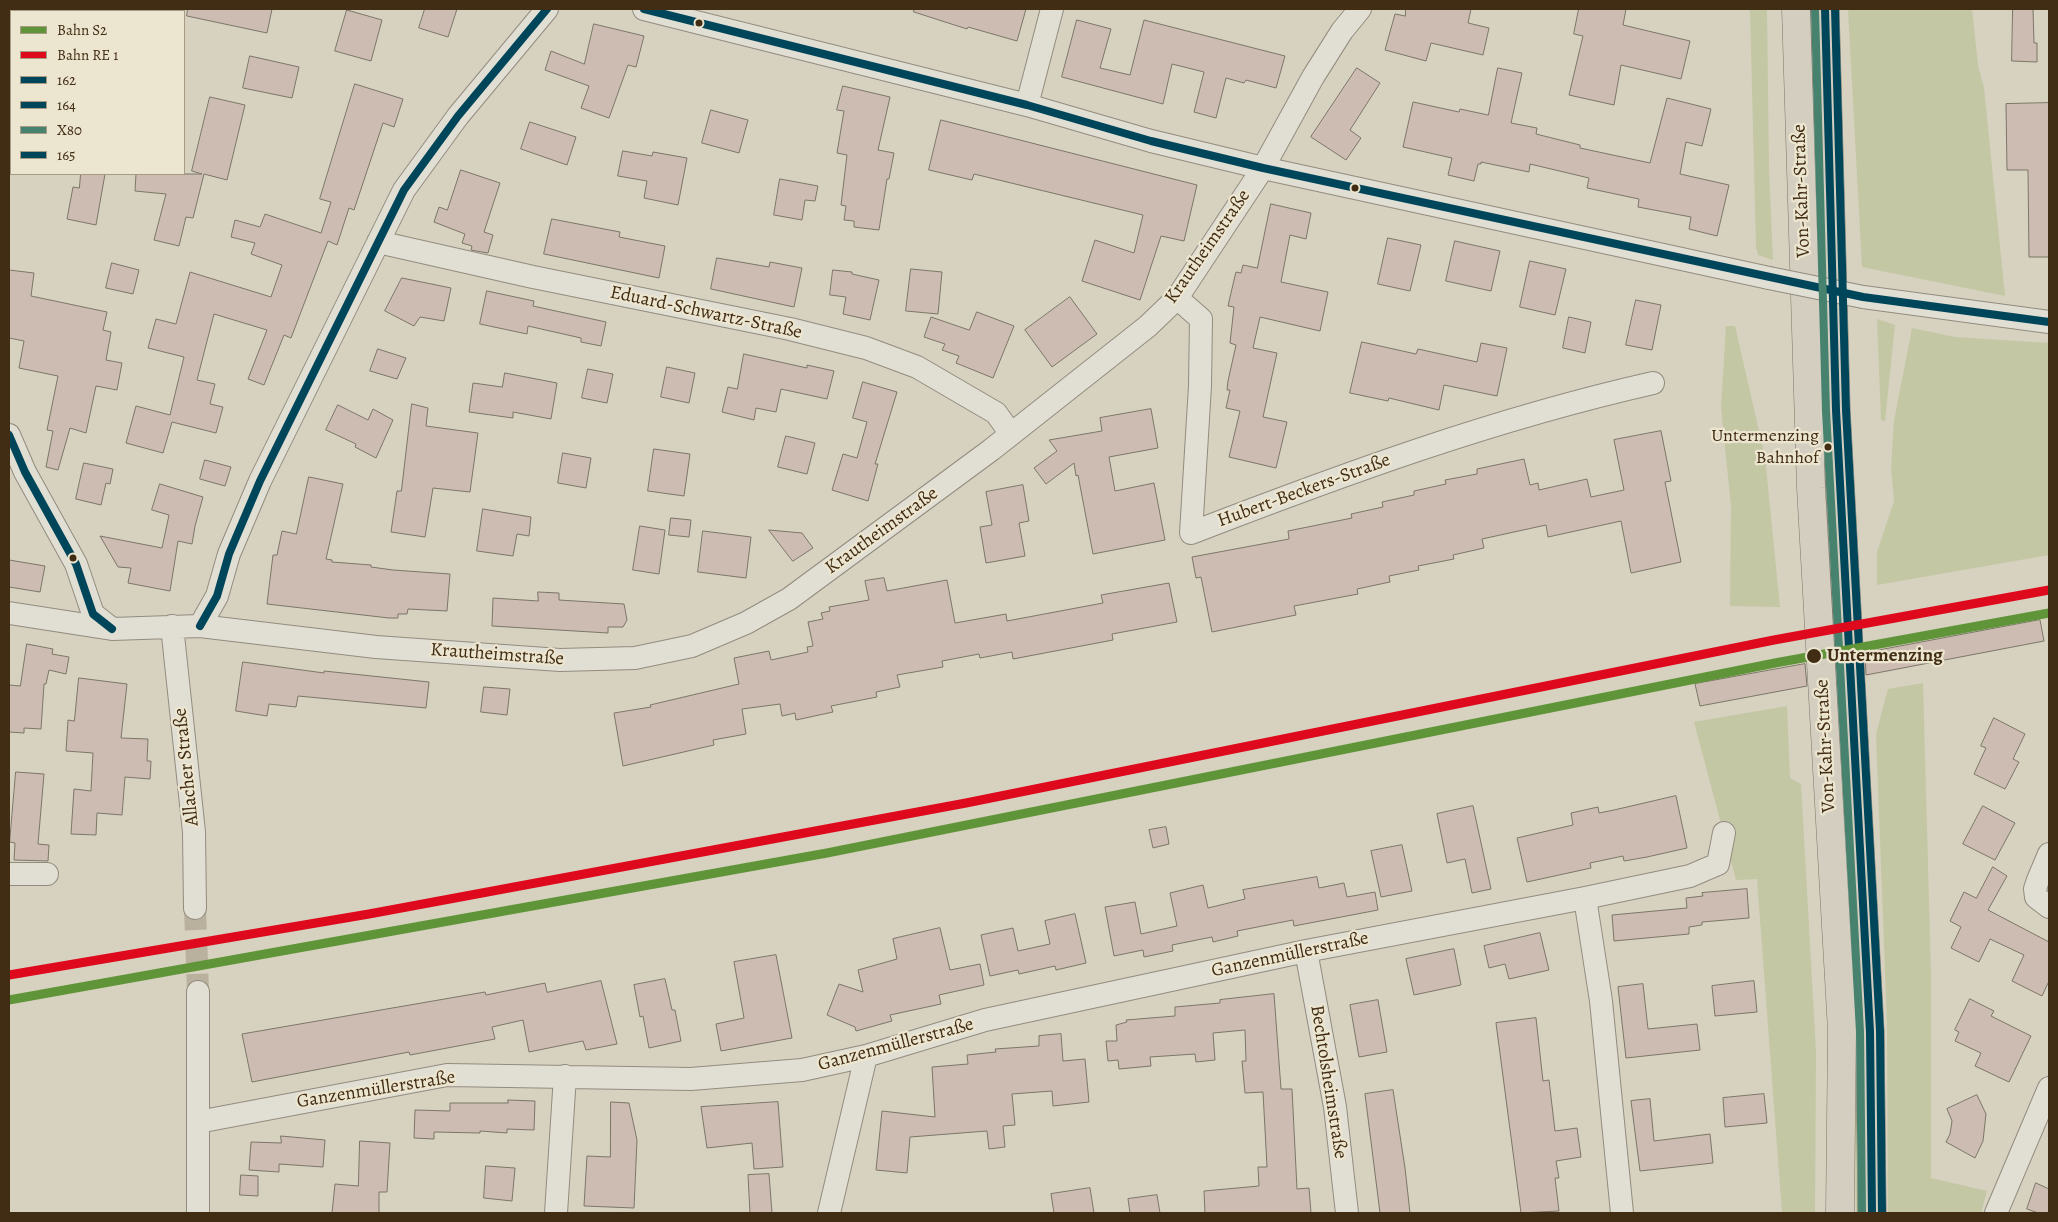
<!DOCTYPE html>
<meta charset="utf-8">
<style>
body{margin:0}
#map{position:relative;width:2058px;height:1222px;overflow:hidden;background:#d7d1bf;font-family:Alegreya,serif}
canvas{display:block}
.frame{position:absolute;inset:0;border:10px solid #412c14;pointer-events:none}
.legend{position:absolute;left:10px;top:10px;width:175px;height:165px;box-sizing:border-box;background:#ece5cf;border:1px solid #a89b84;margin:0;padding:6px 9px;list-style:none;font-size:15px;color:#412c14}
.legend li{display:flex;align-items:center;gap:10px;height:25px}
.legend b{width:25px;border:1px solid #a89b84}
</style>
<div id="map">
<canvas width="2058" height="1222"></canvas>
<div class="frame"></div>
<ul class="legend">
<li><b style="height:6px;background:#5f9538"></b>Bahn S2</li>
<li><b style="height:6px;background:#df091d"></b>Bahn RE 1</li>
<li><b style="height:6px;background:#00465a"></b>162</li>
<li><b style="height:6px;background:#00465a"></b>164</li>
<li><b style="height:6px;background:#46826e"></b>X80</li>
<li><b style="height:6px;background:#00465a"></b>165</li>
</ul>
</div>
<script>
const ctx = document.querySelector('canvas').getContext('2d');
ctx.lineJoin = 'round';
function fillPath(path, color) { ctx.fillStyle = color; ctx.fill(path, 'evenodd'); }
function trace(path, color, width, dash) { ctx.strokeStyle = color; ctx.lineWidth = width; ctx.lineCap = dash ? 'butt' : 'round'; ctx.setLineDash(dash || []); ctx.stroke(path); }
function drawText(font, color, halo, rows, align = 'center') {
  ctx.font = font + ' Alegreya,serif'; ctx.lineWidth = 4.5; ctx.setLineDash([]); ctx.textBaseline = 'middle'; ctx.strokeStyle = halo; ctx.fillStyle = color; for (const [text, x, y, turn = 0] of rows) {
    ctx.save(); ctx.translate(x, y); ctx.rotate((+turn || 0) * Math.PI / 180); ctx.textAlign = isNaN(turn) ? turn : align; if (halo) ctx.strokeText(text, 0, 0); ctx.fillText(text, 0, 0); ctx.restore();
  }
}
const green = new Path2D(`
 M1750,9H1767L1769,170L1773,260L1758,255L1756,247Z
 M1848,9H1972L1978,65L1984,88L2005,296L1862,267Z
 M1877,319L1895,325L1885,421L1881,420Z
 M1726,326H1735L1765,457L1780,607L1730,606L1731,506L1721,407Z
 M1912,328L1955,337L2049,343V555L1877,585V552L1894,501L1891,468L1894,421Z
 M1923,683L1931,974V1178L1987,1191L1981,1213H1888L1887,1024L1876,734L1888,689Z
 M1787,706L1790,778L1801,784L1816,1052L1815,1213H1782L1757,879L1736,880L1694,722Z
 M1852,947H1858L1864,1213H1856Z`);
const building = new Path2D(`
 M188,9H272L267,33L187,16Z
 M425,9H457L448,37L419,28Z
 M914,9H1026L1017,41L968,27L967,29L914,12Z
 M1406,9H1471L1468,23L1489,28L1483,55L1431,43L1426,61L1385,50L1395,14L1405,16Z
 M1579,9H1626L1623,25L1690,41L1681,79L1621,65L1614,105L1569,95L1583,36L1574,34Z
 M2013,9H2033L2034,43H2037V62L2012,61Z
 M347,10L382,20L371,61L335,51Z
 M1077,20L1111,29L1100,68L1130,75L1144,20L1285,56L1276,88L1246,80L1244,83L1226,78L1216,118L1194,112L1204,72L1172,64L1163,104L1062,77Z
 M594,24L644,36L636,67L628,65L609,118L581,108L589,86L545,70L551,51L584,64Z
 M250,56L299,67L292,98L243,88Z
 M1357,68L1380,83L1350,130L1361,138L1346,160L1311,137Z
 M1498,68L1522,73L1511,123L1537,128L1536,134L1580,145V148L1650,163L1667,98L1711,109L1702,146L1686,142L1680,174L1729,185L1717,236L1689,229L1691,217L1638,207L1639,199L1587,188L1589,178L1530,164L1529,172L1481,162V164H1478L1474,181L1448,175L1452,158L1403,147L1413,102L1459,112L1460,109L1488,115Z
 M355,84L403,99L394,127L383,123L354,210L349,208L337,245L328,241L291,338L284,335L264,385L248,379L267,330L214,314L197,380L215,384L210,404L223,407L216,433L172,422L163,453L126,443L136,406L170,415L184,357L148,348L156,319L176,324L190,272L271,297L282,265L251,254L255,243L231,237L235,220L260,227L265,214L321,233L331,202L320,199Z
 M843,86L890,97L878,150L894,153L889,179H887L879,230L854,227V221L844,220L846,206L841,205L847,155L837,153L844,111L837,110Z
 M210,97L245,105L227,180L204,174L193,218L186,217L179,246L154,240L166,194L135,191L136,174H202L192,171Z
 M2049,103V257H2029L2028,170H2007L2006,104Z
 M711,110L748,120L739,153L702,143Z
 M941,120L1197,185L1184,241L1161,236L1140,300L1082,281L1095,240L1134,253L1143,215L974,174L972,180L929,170Z
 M530,122L576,137L567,165L521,149Z
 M623,151L652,156L653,152L687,158L678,205L644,198L647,181L618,176Z
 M461,170L500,183L484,232L493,235L488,253L471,250L472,246L462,243L465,234L434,222L439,207L447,210Z
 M81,174H105L96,225L67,219L73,187L79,188Z
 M780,179L818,186L815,201L805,200L802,220L774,215Z
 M1271,204L1311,213L1306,239L1290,235L1281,282L1328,292L1320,331L1260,317L1253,348L1277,353L1263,417L1287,422L1276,468L1229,457L1240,411L1226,408L1230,390H1227L1228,381L1236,345L1230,343L1234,307L1228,306L1234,280L1236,272L1241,273L1243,265L1257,268Z
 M552,219L620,232L619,237L665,246L659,278L544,254Z
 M1388,238L1421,245L1410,291L1378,284Z
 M1455,241L1500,251L1491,291L1446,281Z
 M717,258L769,267L770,262L802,268L794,307L711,289Z
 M1530,261L1566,269L1555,315L1520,307Z
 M112,263L139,270L133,294L106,288Z
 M911,269L942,272L938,314L906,311Z
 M9,270L34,273L31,296L107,312L103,330L111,332L106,360L122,363L117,390L96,386L86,433L70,428L58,470L46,467L53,431L47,430L58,376L19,368L24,341L9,338Z
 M833,270L852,272V274L879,280L870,320L843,314L846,297L830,295Z
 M402,278L451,288L444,321L420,317L414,326L385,311Z
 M487,291L534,301L533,306L606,322L601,346L581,342V338L528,326L527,334L480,324Z
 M1070,297L1097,334L1052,367L1025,330Z
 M1636,300L1661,305L1652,350L1626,345Z
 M977,312L1014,326L993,378L956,363L959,356L942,350L945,344L924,337L931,317L969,330Z
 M1569,317L1591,322L1585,353L1563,348Z
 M1362,342L1416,354L1418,349L1477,362L1481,343L1507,348L1497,396L1444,385L1439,410L1389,398L1388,401L1350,393Z
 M378,349L406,358L397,379L370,371Z
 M744,354L807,368V365L834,371L827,399L781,389L776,412L756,408L754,420L722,412L728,387L737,389Z
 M667,367L695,373L689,403L661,397Z
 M588,369L613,374L607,403L582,398Z
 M505,373L557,383L551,419L513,412V418L469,412L473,383L502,387Z
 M863,382L897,392L875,464H878L868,501L832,490L843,454L857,458L867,422L853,418Z
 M412,404L428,408L426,426L478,433L470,492L433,488L425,537L391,532L397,491H401Z
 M338,405L368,420L373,409L393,420L376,458L355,447L356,444L326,430Z
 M1151,409L1158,448L1109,457L1115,491L1154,483L1165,540L1093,554L1078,475L1076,476L1074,463L1046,484L1034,468L1057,451L1049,440L1102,431L1100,418Z
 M1661,431L1671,481L1665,482L1681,562L1631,573L1621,521L1548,537L1546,525L1482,539L1484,548L1453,555L1454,559L1418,566L1419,570L1389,576L1390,582L1357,589L1358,594L1294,606L1296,615L1212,632L1201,577L1196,578L1192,557L1289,539L1288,531L1352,518L1351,514L1383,507L1382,502L1414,495V491L1446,484L1445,480L1477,474V469L1524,459L1530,485L1538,483L1539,490L1587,479L1591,497L1624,490L1614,440Z
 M786,436L815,443L807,474L778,467Z
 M654,449L690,454L684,496L648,491Z
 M563,453L591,458L586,488L558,483Z
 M205,460L231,467L225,486L200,479Z
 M84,463L113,469L110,484L106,483L101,505L76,499Z
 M309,477L343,484L326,559L332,560V562L371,565V567L393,570L450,574L447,611L408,609L407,614H398V618H389L267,604L273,555H277L282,531L296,534Z
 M160,484L203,497L195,526L192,544L178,541L170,591L128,583L131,568L118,567L100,536L162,548L169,515L152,510Z
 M1023,485L1029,521L1019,523L1025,556L986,563L980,527L992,525L986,492Z
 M483,509L531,517L529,536L517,534L513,556L477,551Z
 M671,518L691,520L689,537L669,535Z
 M640,526L665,530L659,574L633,570Z
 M769,530L802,533L813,548L793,561Z
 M703,531L751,537L746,578L698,572Z
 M9,560L45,566L40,592L9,587Z
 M884,578L887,591L947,580L955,623L1006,614L1007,621L1103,603L1101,595L1169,583L1177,622L1112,634L1113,640L1013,659L1012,652L980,658L979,654L942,661L943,667L897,675L900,687L876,692L877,697L831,706L833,712L796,720L795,713L782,716L780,704L742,709L746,734L713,740L714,745L623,766L614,713L651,707L650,705L739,684L734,658L769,651L771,660L808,652L807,647L813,646L808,622L823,619L821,613L830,611L829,607L869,600L865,581Z
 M538,592L559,593V600L624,604L627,620L623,627H608V633L492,626L493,598L538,601Z
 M2040,620L2044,641L1866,675L1865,653Z
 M27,644L53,649L52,654L69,657L66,674L49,670L46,684H44L41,729L24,728V733L9,732V685L20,686Z
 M243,662L324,673V671L429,682L426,708L298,696L296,707L269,704L267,716L236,711Z
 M1805,664L1807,686L1700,706L1695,684Z
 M79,678L127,684L121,738L148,739L147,761H151L150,779L125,777L122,815L97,813L96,835L71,834L74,789L91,791L93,753L66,751L68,720L74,721Z
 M484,687L510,689L507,715L481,712Z
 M1994,718L2025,734L2013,759L2019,762L2005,789L1974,774L1986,748L1981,746Z
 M16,772L44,774L38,844L49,845L48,861L14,860L15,843L10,842Z
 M1676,796L1687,848L1647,857L1624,861L1623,856L1590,863L1591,868L1527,882L1517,838L1573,825L1571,813L1598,807L1599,813L1614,810Z
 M1473,806L1491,889L1472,893L1465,859L1447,863L1437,814Z
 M1983,806L2015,823L1995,860L1963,844Z
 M1166,827L1169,844L1153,848L1149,830Z
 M1402,845L1412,891L1381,897L1371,851Z
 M1993,867L2007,876L1988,910L2049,942V981L2042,996L2012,981L2024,955L1990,939L1979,962L1951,948L1961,927L1950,921L1964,892L1976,898Z
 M1317,877L1319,888L1344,883L1347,897L1375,892L1378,910L1294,926L1293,920L1237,931L1238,936L1213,942L1212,937L1172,945L1173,951L1144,957L1143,950L1114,956L1105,907L1135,902L1141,934L1177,926L1170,893L1203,885L1208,908L1245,899L1243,890Z
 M1747,889L1749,918L1702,922V925L1689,927V934L1614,941L1612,915L1687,908L1686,898L1703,896L1702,893Z
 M1075,914L1086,963L1056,970L1055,966L1019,974L1018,970L990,976L981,935L1013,928L1018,951L1050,944L1045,921Z
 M940,928L950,970L980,964L984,985L939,995L941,1004L890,1015L892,1021L856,1031L855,1027L827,1015L839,984L863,992L858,970L897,959L893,939Z
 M1540,933L1549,970L1509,979L1505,964L1489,968L1484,946Z
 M1454,949L1461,985L1414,995L1406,959Z
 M776,955L792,1038L721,1051L716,1024L744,1018L734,962Z
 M665,979L672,1010H675L681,1041L649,1048L643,1016L640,1017L634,985Z
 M601,981L617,1044L586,1050L583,1041L529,1052L523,1020L492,1027L495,1039L410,1055L409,1052L252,1082L242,1034L485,992L486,995L545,983L547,992Z
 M1754,981L1757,1012L1715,1016L1712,986Z
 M1643,984L1648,1029L1697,1024L1700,1050L1626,1058L1618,987Z
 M1274,994L1281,1089H1292L1297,1189L1309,1188L1311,1213H1205L1204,1191L1259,1186L1258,1167H1267L1263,1092L1245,1093L1242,1061H1246L1245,1030L1213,1033L1215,1060L1196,1062L1195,1054L1150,1057L1151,1066L1119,1069L1118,1060L1108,1061L1106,1041H1117L1116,1025L1127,1022L1126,1020L1175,1016V1007L1220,1003V1000Z
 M1970,999L1994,1011L1991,1016L2031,1036L2009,1082L1975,1066L1981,1053L1955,1041L1959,1032L1955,1030Z
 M1378,1000L1387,1052L1359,1057L1350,1005Z
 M1536,1018L1543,1081L1549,1080L1555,1131L1577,1128L1581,1157L1556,1161L1559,1178H1555L1559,1211L1521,1213L1496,1023Z
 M1061,1034L1063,1061L1085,1059L1089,1102L1053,1106L1052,1091L1012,1094L1015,1125L1003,1126L1005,1147L989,1149L987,1131L910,1137L907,1173L876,1170L882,1111L935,1117L932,1067L968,1064L967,1055L996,1052L995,1049L1039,1046V1036Z
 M1393,1090L1405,1168L1410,1213H1380L1365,1094Z
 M1764,1094L1767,1123L1725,1127L1723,1098Z
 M1977,1095L1986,1114L1983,1141L1975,1158L1946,1142L1950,1134L1952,1121L1947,1109Z
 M1650,1099L1654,1141L1710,1134L1713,1163L1640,1171L1631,1101Z
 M508,1100L535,1101L534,1130L507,1129V1133L480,1131V1133L434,1132V1139L414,1138L415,1110L450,1111V1103H508Z
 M611,1102L629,1103L637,1140L634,1208L584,1206L587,1156L610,1157Z
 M778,1102L783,1167L754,1169L752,1143L707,1148L701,1107Z
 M281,1136L325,1140L323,1167L279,1164V1172L249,1170L251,1142L281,1143Z
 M360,1141L390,1143L387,1192H379V1213H332L335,1184L358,1186Z
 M486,1166L515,1168L512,1201L484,1198Z
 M769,1174L772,1213H750L748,1175Z
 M241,1175L258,1176V1196L240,1195Z
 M2036,1183L2049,1189V1213H2038L2027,1209Z
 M1090,1188L1094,1213H1054L1051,1194Z
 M1157,1195L1160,1213H1130L1128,1199Z`);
const minorTunnel = new Path2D(`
 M195,908L198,992`);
const minor = new Path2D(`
 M644,9L1027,105L1151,141L1263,168L1769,278
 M1027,105L1052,9
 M378,242L533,277L790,329L866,348L917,367L996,413L1011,434
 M1863,297L2049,322
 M1177,298L1201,319L1200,386L1191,533C1344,474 1494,419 1653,383
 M9,435L25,472L76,564L93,614L112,629
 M9,613L112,629L200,626L376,647L560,660L635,658L692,646L746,623L789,599L991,450L1148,326L1177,298L1263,168L1313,77L1342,31L1360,9
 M172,626L194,832L195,908
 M200,626L217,596L229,554L260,481L404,190L458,116L547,9
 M2049,854L2038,880L2035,889L2036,897L2049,907
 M9,874H47
 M1585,898L1601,1001L1622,1213
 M1306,951L1335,1107L1347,1213
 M198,1122L447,1075L691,1079L802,1070L866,1056L985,1020L1306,951L1585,898L1690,876L1718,864L1724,833
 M198,1213V992
 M556,1213L565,1076
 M829,1213L866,1056
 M1996,1213L2049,1088`);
const major = new Path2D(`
 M1796,9L1811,488L1842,1031L1840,1213
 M1825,9L1836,410L1870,1032L1872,1213`);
const minorBridge = new Path2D(`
 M1769,278L1863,297`);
const bus1 = new Path2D(`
 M644,9L1027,105L1151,141L1263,168L1863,297L2049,322
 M9,435L25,472L76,564L93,614L112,629
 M200,626L217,596L229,554L260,481L404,190L458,116L547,9`);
const bus2 = new Path2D(`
 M1825,9L1836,410L1870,1032L1872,1213`);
const bus3 = new Path2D(`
 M1815,9L1826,411L1860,1032L1862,1213`);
const bus4 = new Path2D(`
 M1835,9L1846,410L1880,1031L1882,1213`);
const rail1 = new Path2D(`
 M9,1000L827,853L1775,663L2049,613`);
const rail2 = new Path2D(`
 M9,975L369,914L966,803L1774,640L2049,590`);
const markers = [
 [699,23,4.5,"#412c14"],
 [1355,188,4.5,"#412c14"],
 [1828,447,4.5,"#412c14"],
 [73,558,4.5,"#412c14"],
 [1814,656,8,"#412c14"]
];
const busNames = [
 ["Untermenzing",1819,437],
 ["Bahnhof",1819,459]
];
const streetNames = [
 ["Von-Kahr-Straße",1802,191,-92],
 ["Krautheimstraße",1208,247,-55],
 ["Eduard-Schwartz-Straße",706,313,12],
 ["Hubert-Beckers-Straße",1304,491,-20],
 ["Krautheimstraße",882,531,-36],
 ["Krautheimstraße",497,655,4],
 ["Von-Kahr-Straße",1826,746,-93],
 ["Allacher Straße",187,767,-96],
 ["Ganzenmüllerstraße",1290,955,-12],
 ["Ganzenmüllerstraße",896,1045,-15],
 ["Bechtolsheimstraße",1328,1082,81],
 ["Ganzenmüllerstraße",376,1090,-9]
];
const stopNames = [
 ["Untermenzing",1827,656]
];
fillPath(green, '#c3c7a4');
fillPath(building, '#cdbcb2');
trace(building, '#7c7669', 1);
trace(minorTunnel, '#b9b09d', 22, [22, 11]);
trace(minor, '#928c7f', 24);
trace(major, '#7c7669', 29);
trace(minor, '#e1ded4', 22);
trace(major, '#d4cec0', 28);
trace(minorBridge, '#928c7f', 24, []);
trace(minorBridge, '#e1ded4', 22);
trace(bus1, '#00465a', 8);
trace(bus2, '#00465a', 8);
trace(bus3, '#46826e', 8);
trace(bus4, '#00465a', 8);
trace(rail1, '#5f9538', 9);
trace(rail2, '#df091d', 9);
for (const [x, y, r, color] of markers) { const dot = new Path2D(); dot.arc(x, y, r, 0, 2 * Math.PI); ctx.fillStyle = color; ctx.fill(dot); trace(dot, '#ece5cf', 2); }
drawText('18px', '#412c14', '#ece5cf', busNames, 'right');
drawText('19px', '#412c14', '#ece5cf', streetNames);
drawText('bold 19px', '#412c14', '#ece5cf', stopNames, 'left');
</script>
